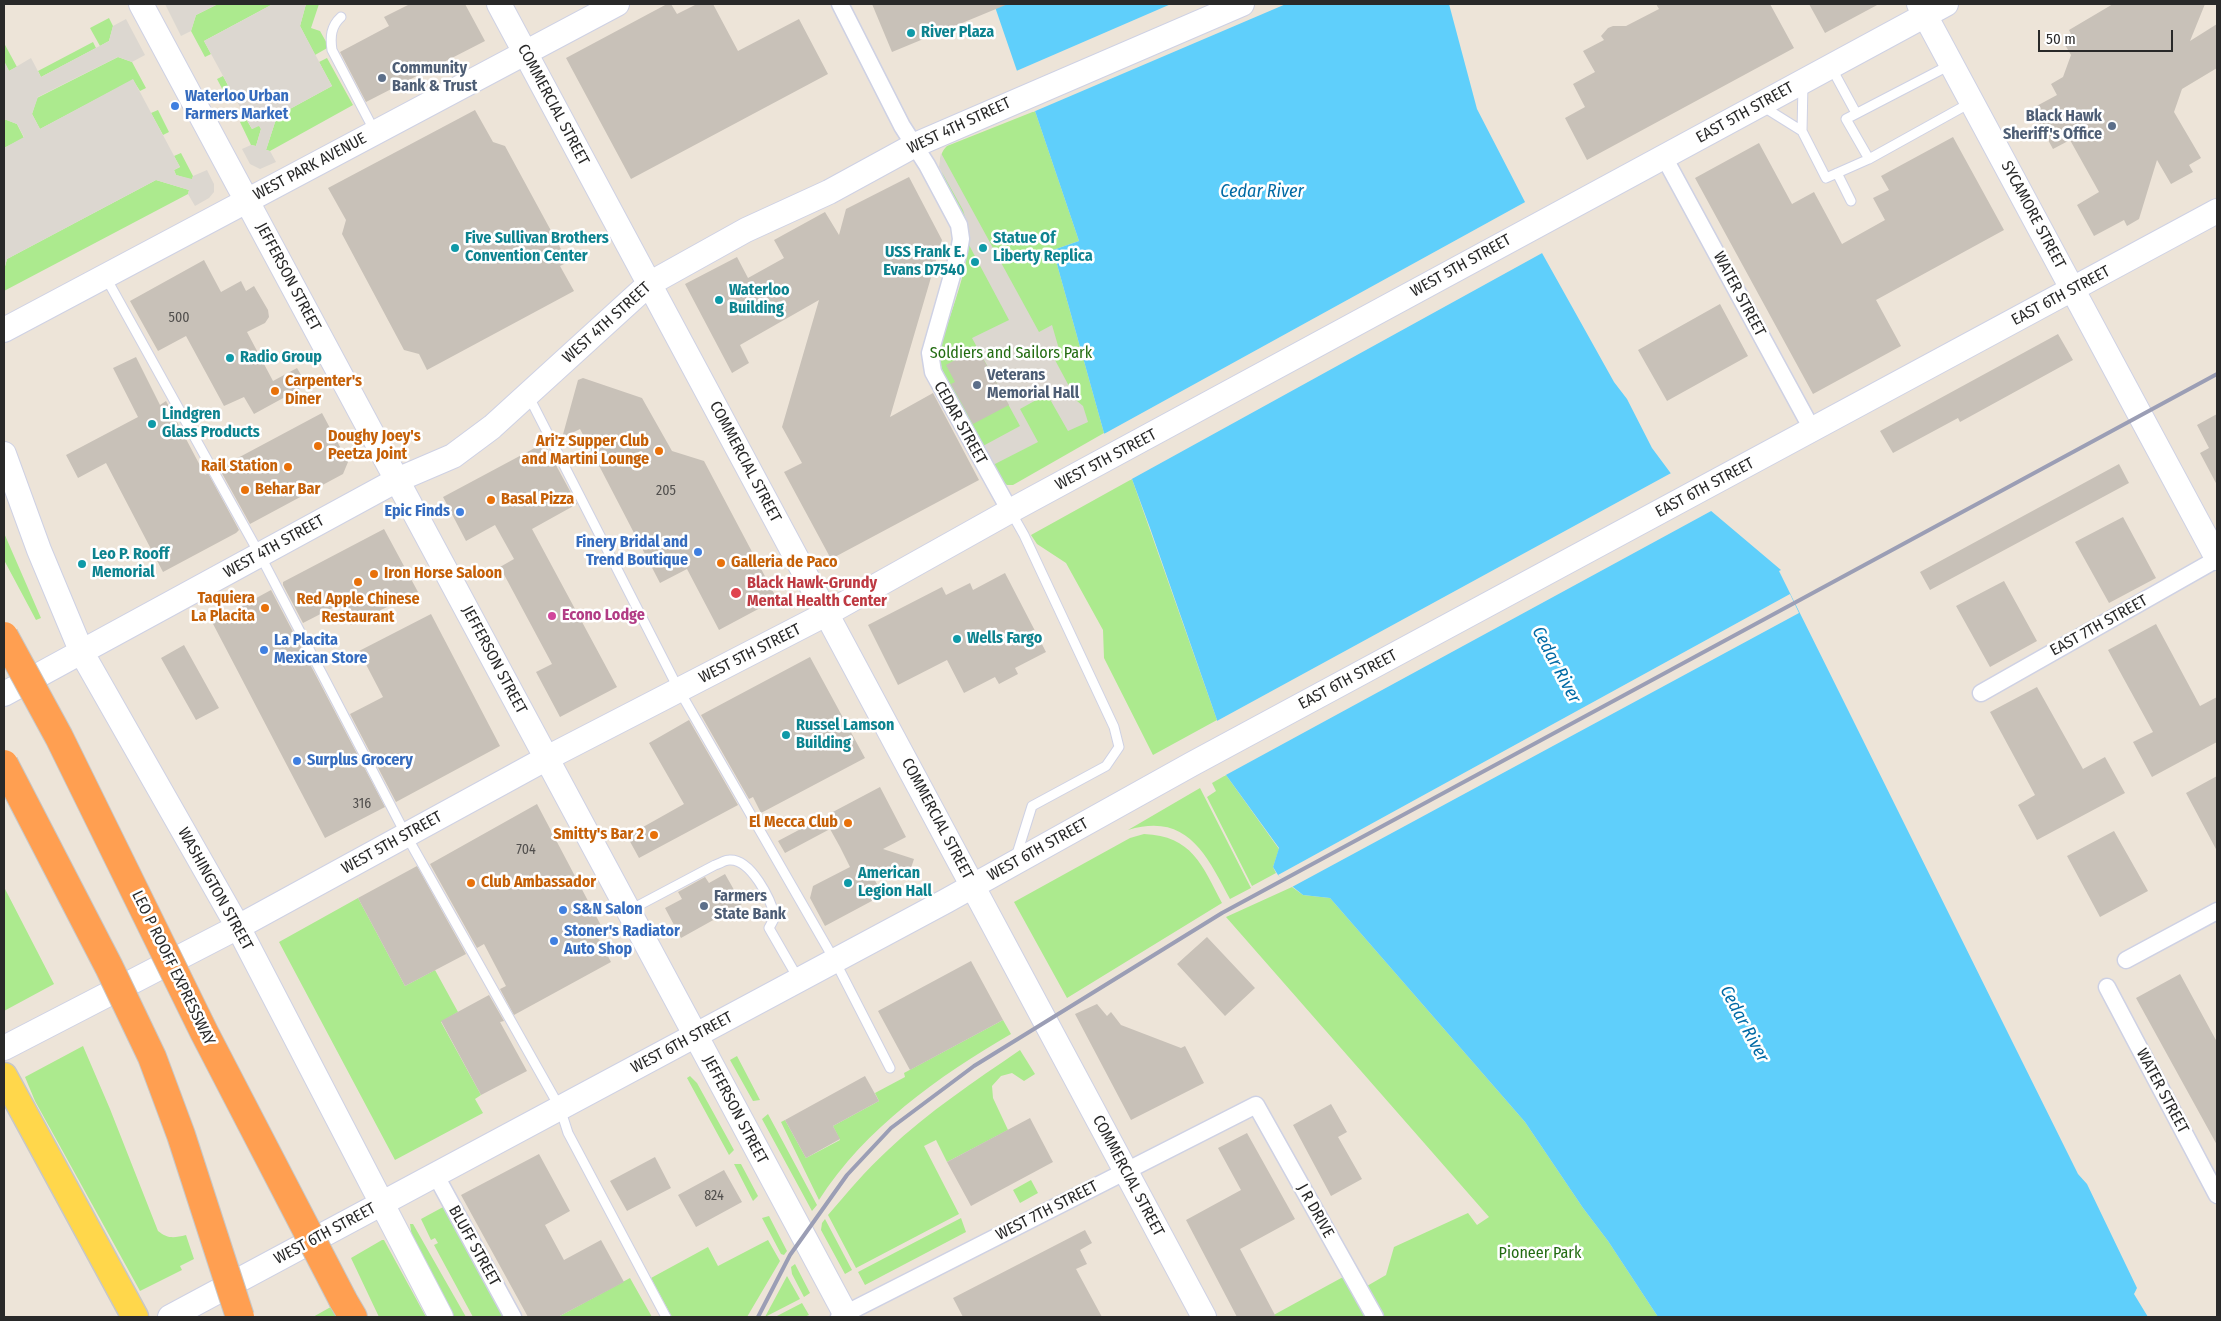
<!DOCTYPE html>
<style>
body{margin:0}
#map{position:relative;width:2221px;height:1321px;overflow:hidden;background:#ede4d8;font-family:"Fira Sans Condensed",sans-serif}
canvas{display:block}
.frame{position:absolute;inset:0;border:5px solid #292929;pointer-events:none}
.scale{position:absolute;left:2038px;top:30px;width:135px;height:22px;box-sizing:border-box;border:2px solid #292929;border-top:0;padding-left:6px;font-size:15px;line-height:18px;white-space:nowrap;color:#292929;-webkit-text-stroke:4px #fff;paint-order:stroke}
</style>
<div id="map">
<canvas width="2221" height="1321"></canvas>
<div class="frame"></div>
<div class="scale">50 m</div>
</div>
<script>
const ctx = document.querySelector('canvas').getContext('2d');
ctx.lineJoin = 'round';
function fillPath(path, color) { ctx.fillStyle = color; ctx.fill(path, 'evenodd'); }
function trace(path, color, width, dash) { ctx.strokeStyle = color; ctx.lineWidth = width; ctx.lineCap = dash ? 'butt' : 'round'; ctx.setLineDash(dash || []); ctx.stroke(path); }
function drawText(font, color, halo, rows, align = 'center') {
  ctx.font = font + ' "Fira Sans Condensed",sans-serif'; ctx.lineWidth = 5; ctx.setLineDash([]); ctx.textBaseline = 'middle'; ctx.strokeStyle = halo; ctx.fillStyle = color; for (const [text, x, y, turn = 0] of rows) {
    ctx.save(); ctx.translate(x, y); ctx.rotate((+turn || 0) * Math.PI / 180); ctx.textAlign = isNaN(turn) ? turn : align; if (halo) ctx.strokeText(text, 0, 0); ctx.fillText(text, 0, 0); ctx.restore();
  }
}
const green = new Path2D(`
 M218,4H273L204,41L211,54L205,57L191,31L196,15Z
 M306,4H319L311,28L320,31L329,47L315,55L300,26Z
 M109,18L113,26L109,41L100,46L90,28Z
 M93,42L96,48L41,77L38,71Z
 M4,43L17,67L9,71L4,61Z
 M118,57L132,62L146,88L140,91L133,80L40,129L32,114L37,98Z
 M327,58L353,105L270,151L266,150L277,116L332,86L319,62Z
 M223,76L234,97L228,100L217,79Z
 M158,110L169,132L163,135L151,113Z
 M1035,111L1079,241L1053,250L1104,433L1013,485H1007L1001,480L943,372L939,360L940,348C949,317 973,258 968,229C964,203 925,167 947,146Z
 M4,119L17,124L24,138L4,148Z
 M246,119L252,129L259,125L261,129L256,146L251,145L240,122Z
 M181,153L193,176L192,180L176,175L174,170L180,167L174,156Z
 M156,180L189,190L188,194L4,291V270L7,259Z
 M1132,479L1217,720L1153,755L1104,658L1103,630L1066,563L1037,544L1031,535Z
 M4,533L41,618L36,620L4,560Z
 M1226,775L1279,849L1273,867L1276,873L1252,886L1207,797L1216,791L1212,783Z
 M1200,788L1251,888L1230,899C1206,854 1187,812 1128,830Z
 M1144,834C1192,836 1202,865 1222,903L1067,998L1014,902L1130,838Z
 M4,887L54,984L4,1011Z
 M1292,887L1303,895L1330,898L1525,1122L1583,1208L1608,1241L1658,1317H1384L1367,1286L1386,1275L1394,1247L1468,1213L1477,1225L1489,1217L1226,917Z
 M358,898L405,986L435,970L458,1012L441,1022L481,1095L475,1099L483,1113L395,1160L279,942Z
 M1003,1020L1011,1034C939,1076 865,1128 819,1200L781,1122L785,1120L806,1158L840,1140L833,1126L879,1101L875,1093L905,1077L904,1073Z
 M83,1046L110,1109L158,1231C168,1239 174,1238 186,1235L194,1259L180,1266L182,1270L140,1291L35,1101L25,1077Z
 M1020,1050L1035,1074L1024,1081L1012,1073L1001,1076L992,1086L993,1098L1008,1130L947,1162L936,1140L924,1146L959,1214L856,1268L828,1215C847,1193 866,1170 888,1150C928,1112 975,1081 1020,1050Z
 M737,1056L760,1100L753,1101L730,1060Z
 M690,1076L697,1083L734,1150L729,1155L687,1078Z
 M768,1114L817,1205L812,1211L762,1119Z
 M734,1164H741L758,1196L753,1201Z
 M1031,1180L1038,1193L1020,1203L1013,1190Z
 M445,1206L504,1317H473L434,1245L438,1243L435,1238L431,1240L421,1219Z
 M769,1216L787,1251L784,1255L781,1254L762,1218Z
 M961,1218L966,1232L865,1285L858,1272Z
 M825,1219L852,1270L845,1274L821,1230L822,1223Z
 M410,1224H413L466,1317H454L412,1237Z
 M382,1240H384L426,1317H379L351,1258Z
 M768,1240L780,1261L747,1317H672L651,1278L708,1247L718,1266Z
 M795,1264L810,1293L804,1297L792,1274L791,1267Z
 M787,1276L800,1299L765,1317Z
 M1343,1277L1368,1317H1270Z
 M630,1278L652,1317H558Z
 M343,1300L353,1317H313Z
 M802,1303L809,1315L804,1317H775Z`);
const plaza = new Path2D(`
 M165,4H218L196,15L191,31L181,36Z
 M273,4H306L300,26L332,86L277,116L266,150L270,151L276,162L260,169L250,164L242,149L251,145L256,146L261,129L259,126L252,129L204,41Z
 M126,19L145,55L132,62L118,57L38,97L32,114L40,129L133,79L180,167L174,170L176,175L192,179L193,176L207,170L214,184V192L209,198L195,206L188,194L189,190L156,180L7,259L4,270V148L24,137L17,124L4,119V61L9,71L31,58L41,77L109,41L113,26Z
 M941,153L1039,332L1052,325L1061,356L1055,360L1077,401L1083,406L1088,422L1068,431L1047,394L1020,409L1038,442L993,465L983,446L1020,426L972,338L1009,320L969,245L968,227L963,210L939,167Z`);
const water = new Path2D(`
 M994,4H1449L1477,109L1525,202L1542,253L1614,382L1627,399L1652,448L1678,483L1781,570L1779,571C1879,772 1978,973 2078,1174L2087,1184L2137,1288L2134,1294L2148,1317H1658L1608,1241L1583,1208L1525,1122L1330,898L1303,895L1278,875L1273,867L1279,848L1226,775L1217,720L1150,528L1132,479L1104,433L1053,250L1079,241L1035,111L1017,71Z`);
const pier = new Path2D(`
 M1171,4H1286L1033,112L1014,72Z
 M1527,201L1544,252L1130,480L1102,435Z
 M1673,472L1713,510L1224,776L1215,722Z
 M1790,594L1799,613L1292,887L1278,875Z`);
const building = new Path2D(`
 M410,4H465L485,41L366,102L340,52L389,26L384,17Z
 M667,4H671L677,14L697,4H713L738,51L799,19L828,74L631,179L566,58Z
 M872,4H1008L892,52Z
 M1656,4H1770L1794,48L1587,160L1565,118L1585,107L1573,84L1595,72L1583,51L1604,40L1601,36L1608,28L1613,26H1626L1659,9Z
 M1809,4H1879L1825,33Z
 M2113,4H2205L2190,41L2217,24V68L2182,89L2174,112L2201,158L2189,165L2193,172L2171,184L2157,160L2139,219L2127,226L2124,220L2094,236L2077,205L2099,192L2070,140L2053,149L2031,109L2057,95L2051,84L2063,77L2071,55L2064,43L2073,38L2069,30Z
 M475,110L493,142L505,146L568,262L560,266L574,291L427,370L419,354L404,350L342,234L346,220L328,188Z
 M1953,137L2004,230L1876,300L1901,346L1813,394L1695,178L1759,143L1792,204L1814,192L1842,244L1885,220L1873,198L1889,190L1881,176Z
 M909,177L942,240L890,417L933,393L979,480L831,559L784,472L802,463L782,427L819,300L740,345L749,363L732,373L685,284L737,257L748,278L784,258L774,240L825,212L839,235L846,209Z
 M204,260L221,292L241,281L246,291L254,286L268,310L269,317L265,323L247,332L273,381L297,368L307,385L254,414L244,397L224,406L186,336L158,351L130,301Z
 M1720,304L1748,356L1667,401L1638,350Z
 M2058,334L2073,360L1960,422L1958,418L1893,453L1880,431Z
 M977,348L1009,405L973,424L951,384L955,382L946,365Z
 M136,357L160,405L166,401L205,475L208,473L239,530L236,533L163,572L106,463L78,478L66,455L138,417L113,368Z
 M583,378L642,398L672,451L704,461L777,599L719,630L687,569L660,583L580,429L562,438L578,380Z
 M322,413L348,462L343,474L250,524L219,468Z
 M2217,414V485L2200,453L2209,448L2197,425Z
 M544,443L577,504L532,529L617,687L560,717L536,672L552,664L500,567L514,559L495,525L466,541L443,497Z
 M2119,464L2129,483L1930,590L1920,572Z
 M2123,517L2156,578L2109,603L2075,542Z
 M384,529L418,592L350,625L340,604L303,623L283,585V582Z
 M1005,573L1046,652L1015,668L1018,674L999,684L995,677L964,693L947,660L898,685L868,625L942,587L946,595L970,583L973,590Z
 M2004,581L2037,641L1990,667L1956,606Z
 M271,590L385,807L325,838L212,622Z
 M431,614L500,746L396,802L350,714L383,697L359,651Z
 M2156,624L2200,706L2217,697V742L2152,777L2133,742L2153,732L2108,650Z
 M184,645L219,708L196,720L161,658Z
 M810,657L865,758L761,813L753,797L749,799L701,715Z
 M2037,687L2083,769L2105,757L2125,793L2037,840L2018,805L2035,795L1990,712Z
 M689,720L738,805L639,858L627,836L684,804L649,743Z
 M2217,776V851L2186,793Z
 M880,787L906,837L883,849L914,859L907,880L867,866L883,895L825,926L810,898L813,886L850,867L840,847L830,829L785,853L778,841Z
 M537,804L606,935L599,939L611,962L514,1015L500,989L506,986L484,944L477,948L430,864Z
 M2114,831L2148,891L2100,917L2067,856Z
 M417,866L466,954L405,986L358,898Z
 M725,874L742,904L681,938L665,908L682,899L678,892L705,877L709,883Z
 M1207,937L1255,988L1225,1016L1177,964Z
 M971,961L1003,1020L910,1070L878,1011Z
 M2180,974L2217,1042V1145L2136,998Z
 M489,995L504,1021L500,1022L527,1071L481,1095L441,1021Z
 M1097,1004L1107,1016L1111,1012L1121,1025L1181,1048L1185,1046L1204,1083L1131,1120L1075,1014Z
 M865,1076L879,1101L833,1126L840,1139L806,1158L785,1120Z
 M1331,1104L1347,1132L1338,1137L1362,1179L1331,1196L1293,1125Z
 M1030,1118L1053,1162L971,1206L947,1162Z
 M1247,1133L1295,1219L1240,1249L1276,1317H1237L1186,1220L1241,1190L1218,1148Z
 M539,1154L570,1211L545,1225L564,1260L601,1240L624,1282L558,1317H528L461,1195Z
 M655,1157L671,1188L627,1211L610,1181Z
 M724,1170L742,1202L696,1227L678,1195Z
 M1085,1230L1092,1243L1080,1250L1087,1264L1076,1269L1102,1317H963L953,1298Z`);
const lane = new Path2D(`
 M341,17C331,26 330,37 332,50L375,132
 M1950,65L1846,119L1869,159L1970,103
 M1831,67L1856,113
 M1762,106L1802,131L1803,84
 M1802,131L1826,178L1869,159
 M1837,173L1851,201
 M105,276L260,555L406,835L560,1108L568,1133L666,1317
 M528,395L679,690L835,961L890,1068
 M1011,512L1024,535L1114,727L1119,747L1106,766L1032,806L1016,857
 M630,910L715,865C719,864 725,860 729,860C751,858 771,900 775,917L769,928L799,980`);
const street = new Path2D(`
 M840,4L902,126L927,165L959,225L961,239L959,251L930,353L933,372L1010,511
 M1664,157L1813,431
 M1981,693L2217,559
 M2126,960L2217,911
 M2107,987L2217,1195
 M435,1174L513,1317
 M839,1317L1256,1105L1375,1317`);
const secondary = new Path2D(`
 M141,4L847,1317
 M499,4L1204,1317
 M1919,4L2217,558
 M4,330L617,4
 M4,454L39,550L82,653L238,927L441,1317
 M4,694L397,480L453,456L492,427L649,284L746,230L829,192L915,145L1242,4
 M4,1048L238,927L547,758L826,614L1010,511L1946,4
 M170,1317L946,901L1192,764L2217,211`);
const primary = new Path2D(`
 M4,1076L135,1317`);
const highway = new Path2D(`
 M343,1300L353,1317`);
const rail = new Path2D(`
 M758,1317L790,1255L847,1175L891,1128L974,1066L1222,913L2217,374`);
const highwayBridge = new Path2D(`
 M4,636L59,737L204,1032L343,1300
 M4,764L109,967L152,1057L181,1135L240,1317`);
const markers = [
 [911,33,5,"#0f9aa8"],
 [382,78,5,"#5c6f8a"],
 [175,106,5,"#3f7fe0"],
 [2112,126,5,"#5c6f8a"],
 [455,248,5,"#0f9aa8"],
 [983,248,5,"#0f9aa8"],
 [975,262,5,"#0f9aa8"],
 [719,300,5,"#0f9aa8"],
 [230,358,5,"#0f9aa8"],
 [977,385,5,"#5c6f8a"],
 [275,391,5,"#e8710a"],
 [152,424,5,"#0f9aa8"],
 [318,446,5,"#e8710a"],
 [659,451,5,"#e8710a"],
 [288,467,5,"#e8710a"],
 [245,490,5,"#e8710a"],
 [491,500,5,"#e8710a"],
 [460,512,5,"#3f7fe0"],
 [698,552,5,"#3f7fe0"],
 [721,563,5,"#e8710a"],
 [82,564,5,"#0f9aa8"],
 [374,574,5,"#e8710a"],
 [358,582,5,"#e8710a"],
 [736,593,6,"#e0444e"],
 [265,608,5,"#e8710a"],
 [552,616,5,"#d1479c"],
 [957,639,5,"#0f9aa8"],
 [264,650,5,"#3f7fe0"],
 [786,735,5,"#0f9aa8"],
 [297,761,5,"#3f7fe0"],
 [848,823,5,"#e8710a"],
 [654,835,5,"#e8710a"],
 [471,883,5,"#e8710a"],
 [848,883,5,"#0f9aa8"],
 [704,906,5,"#5c6f8a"],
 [563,910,5,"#3f7fe0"],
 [554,941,5,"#3f7fe0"]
];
const numberNames = [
 ["500",179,318],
 ["205",666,491],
 ["316",362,804],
 ["704",526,850],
 ["824",714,1196]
];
const cultureNames = [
 ["River Plaza",921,33],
 ["Five Sullivan Brothers",465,239],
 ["Convention Center",465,257],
 ["Statue Of",993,239],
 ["Liberty Replica",993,257],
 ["USS Frank E.",965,253,"right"],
 ["Evans D7540",965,271,"right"],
 ["Waterloo",729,291],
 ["Building",729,309],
 ["Radio Group",240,358],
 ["Lindgren",162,415],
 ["Glass Products",162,433],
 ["Leo P. Rooff",92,555],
 ["Memorial",92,573],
 ["Wells Fargo",967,639],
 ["Russel Lamson",796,726],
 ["Building",796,744],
 ["American",858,874],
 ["Legion Hall",858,892]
];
const serviceNames = [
 ["Community",392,69],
 ["Bank & Trust",392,87],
 ["Black Hawk",2102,117,"right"],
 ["Sheriff's Office",2102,135,"right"],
 ["Veterans",987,376],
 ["Memorial Hall",987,394],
 ["Farmers",714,897],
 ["State Bank",714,915]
];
const shopNames = [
 ["Waterloo Urban",185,97],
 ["Farmers Market",185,115],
 ["Epic Finds",450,512,"right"],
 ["Finery Bridal and",688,543,"right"],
 ["Trend Boutique",688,561,"right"],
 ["La Placita",274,641],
 ["Mexican Store",274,659],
 ["Surplus Grocery",307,761],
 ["S&N Salon",573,910],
 ["Stoner's Radiator",564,932],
 ["Auto Shop",564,950]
];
const streetNames = [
 ["COMMERCIAL STREET",553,105,62],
 ["EAST 5TH STREET",1745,113,-29],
 ["WEST 4TH STREET",959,126,-25],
 ["WEST PARK AVENUE",310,167,-28],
 ["SYCAMORE STREET",2033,215,62],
 ["WEST 5TH STREET",1461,266,-29],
 ["JEFFERSON STREET",288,277,62],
 ["WATER STREET",1739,294,62],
 ["EAST 6TH STREET",2061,296,-28],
 ["WEST 4TH STREET",607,323,-42],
 ["CEDAR STREET",960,423,61],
 ["WEST 5TH STREET",1106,460,-28],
 ["COMMERCIAL STREET",745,462,62],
 ["EAST 6TH STREET",1705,488,-28],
 ["WEST 4TH STREET",274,547,-29],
 ["EAST 7TH STREET",2099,626,-29],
 ["WEST 5TH STREET",750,654,-27],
 ["JEFFERSON STREET",494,660,62],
 ["EAST 6TH STREET",1348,680,-28],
 ["COMMERCIAL STREET",937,819,62],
 ["WEST 5TH STREET",392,843,-29],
 ["WEST 6TH STREET",1038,850,-29],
 ["WASHINGTON STREET",215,889,61],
 ["LEO P ROOFF EXPRESSWAY",173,968,64],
 ["WEST 6TH STREET",682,1043,-28],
 ["WATER STREET",2162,1091,62],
 ["JEFFERSON STREET",735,1110,62],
 ["COMMERCIAL STREET",1128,1176,62],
 ["WEST 7TH STREET",1047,1211,-27],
 ["J R DRIVE",1315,1211,61],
 ["WEST 6TH STREET",325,1234,-28],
 ["BLUFF STREET",474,1246,61]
];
const parkNames = [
 ["Soldiers and Sailors Park",1011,354],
 ["Pioneer Park",1540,1254]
];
const foodNames = [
 ["Carpenter's",285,382],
 ["Diner",285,400],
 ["Doughy Joey's",328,437],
 ["Peetza Joint",328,455],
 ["Ari'z Supper Club",649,442,"right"],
 ["and Martini Lounge",649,460,"right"],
 ["Rail Station",278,467,"right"],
 ["Behar Bar",255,490],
 ["Basal Pizza",501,500],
 ["Galleria de Paco",731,563],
 ["Iron Horse Saloon",384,574],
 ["Taquiera",255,599,"right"],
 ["La Placita",255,617,"right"],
 ["Red Apple Chinese",358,600,"center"],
 ["Restaurant",358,618,"center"],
 ["El Mecca Club",838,823,"right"],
 ["Smitty's Bar 2",644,835,"right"],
 ["Club Ambassador",481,883]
];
const healthNames = [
 ["Black Hawk-Grundy",747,584],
 ["Mental Health Center",747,602]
];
const hotelNames = [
 ["Econo Lodge",562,616]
];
const waterNames = [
 ["Cedar River",1262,192],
 ["Cedar River",1556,665,62],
 ["Cedar River",1744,1024,62]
];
fillPath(green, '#acea8e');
fillPath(plaza, '#dcd7d0');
fillPath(water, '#5fcffb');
fillPath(pier, '#ede4d8');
fillPath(building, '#c8c1b8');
trace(lane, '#ced1e4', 11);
trace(street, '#ced1e4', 19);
trace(secondary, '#ced1e4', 26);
trace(primary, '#c7c7c7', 29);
trace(highway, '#c7c7c7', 30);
trace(lane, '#fff', 9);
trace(street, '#fff', 16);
trace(secondary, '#fff', 24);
trace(primary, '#ffd74b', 26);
trace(highway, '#ff9f51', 28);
trace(rail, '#9b9eb5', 4);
trace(highwayBridge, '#c7c7c7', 30, []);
trace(highwayBridge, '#ff9f51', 28);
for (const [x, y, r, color] of markers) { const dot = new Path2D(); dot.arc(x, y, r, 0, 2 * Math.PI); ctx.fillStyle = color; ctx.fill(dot); trace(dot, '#fff', 2); }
drawText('14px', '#514f4d', null, numberNames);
drawText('bold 16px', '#0d838f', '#fff', cultureNames, 'left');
drawText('bold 16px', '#4e5e75', '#fff', serviceNames, 'left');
drawText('bold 16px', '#366cbe', '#fff', shopNames, 'left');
drawText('16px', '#292929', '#fff', streetNames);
drawText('16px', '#236c12', '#fff', parkNames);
drawText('bold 16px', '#c56008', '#fff', foodNames, 'left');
drawText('bold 16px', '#be3a42', '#fff', healthNames, 'left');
drawText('bold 16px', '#b23c85', '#fff', hotelNames, 'left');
drawText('italic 18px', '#006aa5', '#fff', waterNames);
</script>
